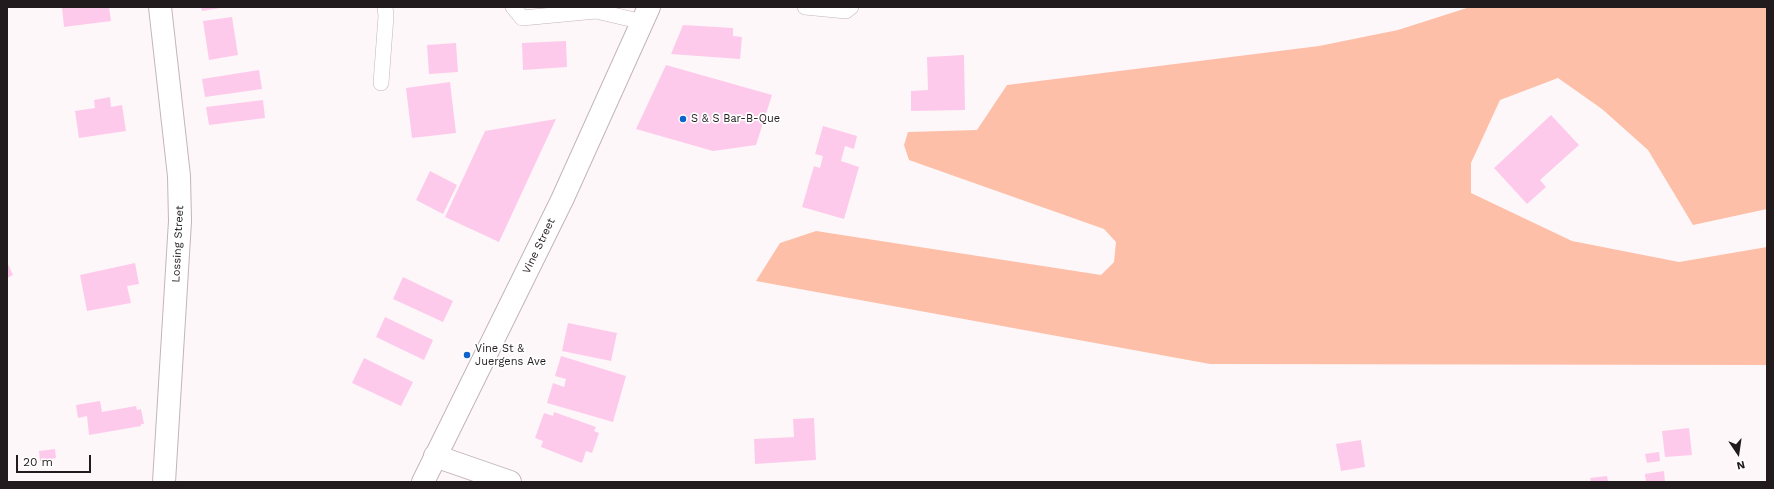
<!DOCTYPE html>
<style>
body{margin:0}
#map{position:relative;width:1774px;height:489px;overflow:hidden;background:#fef7f9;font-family:"Work Sans",sans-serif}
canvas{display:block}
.frame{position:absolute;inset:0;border:8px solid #211b1d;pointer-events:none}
.north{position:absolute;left:1718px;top:433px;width:40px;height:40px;-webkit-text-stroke:3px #fff;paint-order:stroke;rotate:167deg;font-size:11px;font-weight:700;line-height:16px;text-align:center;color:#211b1d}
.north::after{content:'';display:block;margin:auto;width:14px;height:18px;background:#211b1d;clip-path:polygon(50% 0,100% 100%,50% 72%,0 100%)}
.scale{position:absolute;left:16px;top:455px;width:75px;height:18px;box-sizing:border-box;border:2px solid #211b1d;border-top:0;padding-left:5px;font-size:12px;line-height:14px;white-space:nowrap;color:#211b1d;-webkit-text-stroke:3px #fff;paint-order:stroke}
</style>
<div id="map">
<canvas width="1774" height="489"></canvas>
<div class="frame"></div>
<div class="north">N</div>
<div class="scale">20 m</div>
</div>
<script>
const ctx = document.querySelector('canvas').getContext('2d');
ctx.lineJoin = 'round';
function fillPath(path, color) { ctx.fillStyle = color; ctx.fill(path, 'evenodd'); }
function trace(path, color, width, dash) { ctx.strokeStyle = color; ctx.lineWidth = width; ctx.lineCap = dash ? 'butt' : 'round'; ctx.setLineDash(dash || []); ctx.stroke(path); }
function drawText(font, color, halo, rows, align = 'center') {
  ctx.font = font + ' "Work Sans",sans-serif'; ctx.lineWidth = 3.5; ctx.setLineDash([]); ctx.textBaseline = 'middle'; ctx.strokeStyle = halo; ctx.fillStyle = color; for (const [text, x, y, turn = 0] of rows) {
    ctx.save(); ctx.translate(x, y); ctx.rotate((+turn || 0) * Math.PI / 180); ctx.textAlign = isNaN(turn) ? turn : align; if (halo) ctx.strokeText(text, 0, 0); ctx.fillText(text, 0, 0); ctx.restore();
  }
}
const green = new Path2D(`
 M1470,7H1767V209L1693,225L1648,150L1602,109L1558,78L1500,100L1471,163V193L1572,241L1679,262L1767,247V365L1210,364L756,281L780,243L816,231L1101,275L1114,262L1116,242L1104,229L909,160L904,145L908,132L977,130L1007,85L1319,46L1398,30Z`);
const building = new Path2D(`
 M62,7H109L111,21L64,27Z
 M201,7H221V8L202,11Z
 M232,17L238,55L209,60L203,21Z
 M683,25L733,28V36L742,37L740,59L671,54Z
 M566,41L567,67L523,70L522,43Z
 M456,43L458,72L429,74L427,45Z
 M964,55L965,110L911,111V91L928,90L927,57Z
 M666,65L772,95L756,145L713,151L636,129Z
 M259,70L262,89L205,97L202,79Z
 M450,82L456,133L412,138L406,88Z
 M110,97L111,107L122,105L126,131L79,138L75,111L95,108L94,100Z
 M263,100L265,118L209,125L206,107Z
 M1551,115L1579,145L1540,180L1546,187L1527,204L1494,168Z
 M556,119L499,242L445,217L485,131Z
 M823,126L857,136L854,149L845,146L841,161L859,167L844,219L802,207L814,166L820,168L823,156L815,154Z
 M430,171L457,185L443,214L416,200Z
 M7,262L13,275L7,278Z
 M135,263L139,284L127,286L131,303L87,311L80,275Z
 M403,277L453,301L443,322L393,299Z
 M385,317L433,340L424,360L376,337Z
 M568,323L617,333L611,361L562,351Z
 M561,356L626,376L613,422L547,403L553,383L564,387L566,379L555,376Z
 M364,358L413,382L401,406L352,383Z
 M100,401L102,412L136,406L137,410L141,409L144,424H141V426L89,435L87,416L78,418L76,405Z
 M554,412L596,427L594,431L599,433L592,453L586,451L582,463L541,447L543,441L535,438L544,413L553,416Z
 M814,418L816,460L755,464L754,439L794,437L793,419Z
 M1689,428L1692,455L1665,457L1662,431Z
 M1361,440L1365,467L1341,471L1336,444Z
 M55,449L56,458L40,461L39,451Z
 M1659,452L1660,461L1647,463L1645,454Z
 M1664,471L1665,482H1646L1645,474Z
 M1607,476L1608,482H1591L1590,478Z`);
const service = new Path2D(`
 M513,7L522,18L596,11L597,7
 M805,7L846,11L851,7
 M596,11L643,22
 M381,83L386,16L385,7`);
const minor = new Path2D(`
 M160,7L179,176L180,221L164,482
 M435,456L510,482`);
const secondary = new Path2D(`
 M423,482L562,200L649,7`);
const markers = [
 [683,119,4,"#0d62cb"],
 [467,355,4,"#0d62cb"]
];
const poiNames = [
 ["S & S Bar-B-Que",691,119],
 ["Vine St &",475,349],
 ["Juergens Ave",475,362]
];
const streetNames = [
 ["Lossing Street",178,244,-87],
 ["Vine Street",539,246,-64]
];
fillPath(green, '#febfa8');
fillPath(building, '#fecaeb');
trace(service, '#c3b4b7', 16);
trace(minor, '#c3b4b7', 24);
trace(secondary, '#c3b4b7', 24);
trace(service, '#fff', 15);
trace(minor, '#fff', 22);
trace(secondary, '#fff', 22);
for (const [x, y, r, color] of markers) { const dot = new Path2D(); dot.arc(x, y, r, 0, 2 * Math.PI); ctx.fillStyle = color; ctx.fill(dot); trace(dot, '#fff', 1.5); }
drawText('11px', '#211b1d', '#fff', poiNames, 'left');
drawText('11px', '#211b1d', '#fff', streetNames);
</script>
